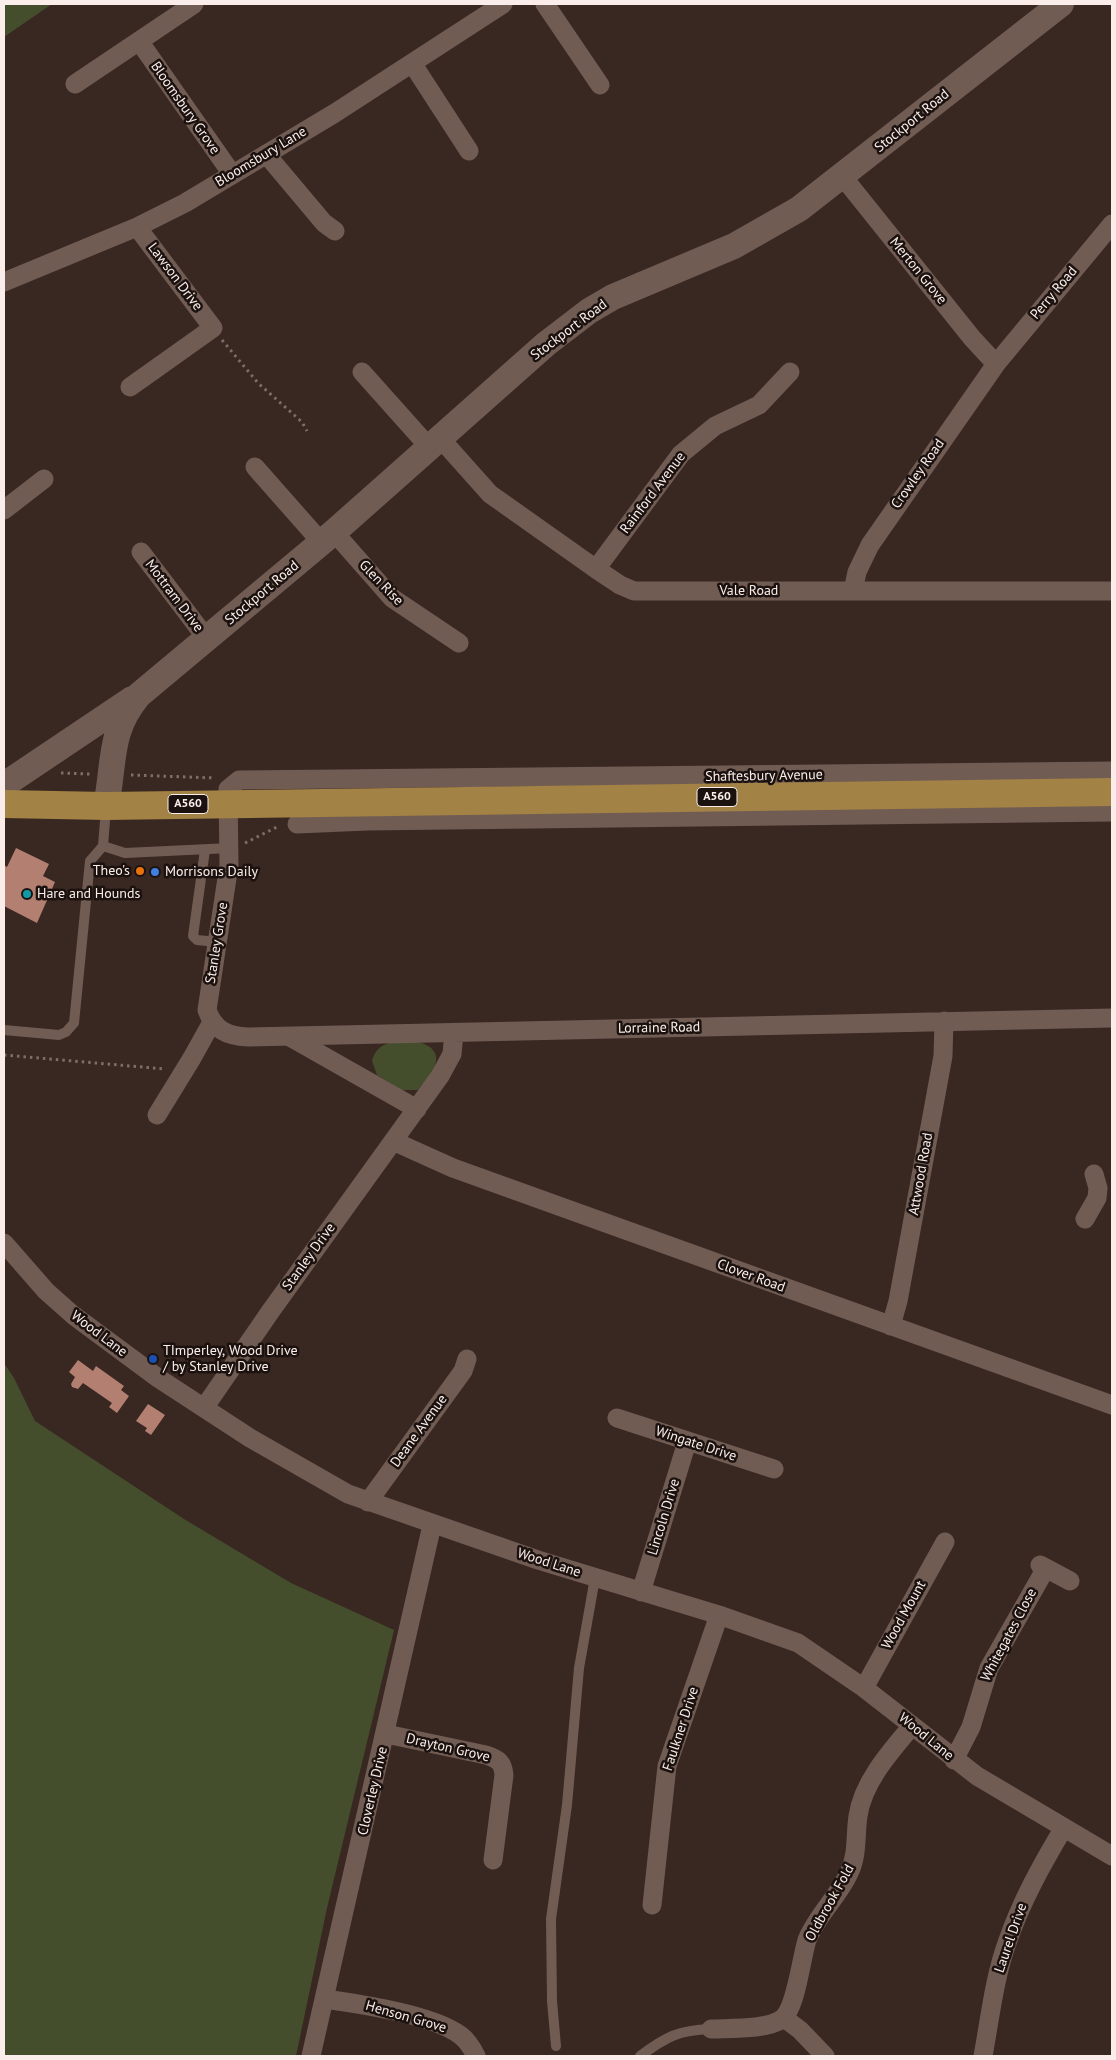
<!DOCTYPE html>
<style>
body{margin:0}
#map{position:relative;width:1116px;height:2060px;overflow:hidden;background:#392721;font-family:"PT Sans",sans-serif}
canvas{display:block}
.frame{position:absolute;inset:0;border:5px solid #fbeeea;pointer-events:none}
</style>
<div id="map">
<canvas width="1116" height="2060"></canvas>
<div class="frame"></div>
</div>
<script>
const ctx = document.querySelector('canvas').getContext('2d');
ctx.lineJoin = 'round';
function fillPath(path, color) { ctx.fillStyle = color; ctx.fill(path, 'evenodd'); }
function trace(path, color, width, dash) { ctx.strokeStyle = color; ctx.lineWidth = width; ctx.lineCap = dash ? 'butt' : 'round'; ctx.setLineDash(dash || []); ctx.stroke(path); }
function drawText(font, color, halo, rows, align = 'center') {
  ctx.font = font + ' "PT Sans",sans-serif'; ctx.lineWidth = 5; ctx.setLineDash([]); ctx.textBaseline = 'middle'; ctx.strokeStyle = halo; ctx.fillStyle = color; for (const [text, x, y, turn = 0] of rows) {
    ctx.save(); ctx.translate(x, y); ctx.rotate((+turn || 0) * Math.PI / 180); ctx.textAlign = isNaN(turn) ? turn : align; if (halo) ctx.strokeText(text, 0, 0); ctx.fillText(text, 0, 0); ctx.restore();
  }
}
const green = new Path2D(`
 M4,4H52L4,37Z
 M419,1042C451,1052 431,1075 418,1090H402L377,1075L372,1061C378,1038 400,1042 419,1042Z
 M4,1363L14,1378L35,1421L184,1519L291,1583L394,1630L327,1908L296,2056H4Z`);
const building = new Path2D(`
 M16,848L49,864L43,876L55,882L37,923L4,906V865L7,867Z
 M78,1360L93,1371L96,1366L124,1386L121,1390L129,1396L117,1413L109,1407L112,1403L83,1383L78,1389L72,1387L71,1384L75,1377L69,1372Z
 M148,1404L165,1415L151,1435L145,1431L147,1428L136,1421Z`);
const path = new Path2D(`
 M222,340L258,383L302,422L307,431
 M61,773L90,774
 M131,775L215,778
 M245,843L279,826
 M4,1055L165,1069`);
const service = new Path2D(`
 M106,808L103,846L125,853L230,848
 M205,850L193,936L197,940L217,942
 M4,1030L59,1035L66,1032L74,1023L90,861L103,846
 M556,2046L552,2001L551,1919L567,1805L579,1668L595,1578
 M640,2056C666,2037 678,2030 711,2029`);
const minor = new Path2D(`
 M545,4L600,85
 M139,41L232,174
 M412,63L469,151
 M75,84L194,4
 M266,154L324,223L335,231
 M843,177L972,338L996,364
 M4,282L137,227L185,203L335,113L503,4
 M362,372L429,447
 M130,387L213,328L137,227
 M440,438L490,494L596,569L620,585L634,591H1112
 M255,467L322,543
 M4,510L44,479
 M334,532L392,598L459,643
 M141,552L207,639
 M596,569L681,454L715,426L759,405L790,372
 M853,591L857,572L870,545L996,364L1112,224
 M1112,771L239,780L228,789L229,865L207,1010C214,1030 227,1036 248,1037L1112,1018
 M297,824L367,821L1112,812
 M290,1037L417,1109
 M157,1115L192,1058L212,1022
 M393,1141L453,1168L1112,1405
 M1085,1219L1097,1198L1098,1188L1094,1174
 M4,1243L46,1291L73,1315L158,1378L250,1438L348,1494L538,1560L719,1615L798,1643L864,1688L977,1776L1112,1856
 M891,1326L898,1301L943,1056L944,1021
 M204,1408L270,1312L440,1076L452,1054L454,1033
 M617,1418L774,1469
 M368,1502L463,1371L467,1359
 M1040,1565L1070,1581
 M641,1592L687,1442
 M864,1688L945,1542
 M386,1734L486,1755C498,1759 503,1762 504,1775L493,1860
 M954,1760L971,1727L989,1668L1046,1568
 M652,1905L667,1766L719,1615
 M324,1999C360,2004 431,2014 460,2035C467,2040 472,2048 476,2056
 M784,2018L800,2030L825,2056
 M711,2029C729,2028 767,2030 782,2019C796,2009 801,1959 807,1940C817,1915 838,1897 849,1873C858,1855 855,1835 858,1816C863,1782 890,1752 912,1726
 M311,2056L432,1525
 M983,2056C990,2019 994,1979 1007,1943C1021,1902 1041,1866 1063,1829`);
const secondary = new Path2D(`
 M4,785L132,699
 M106,806C115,762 108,732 139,695L334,532L546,344L589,311L613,297L734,246L799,209L1061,4`);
const trunk = new Path2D(`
 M4,804L106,806L1112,792`);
const markers = [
 [140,871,5,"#e8710a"],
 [155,872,5,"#3f7fe0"],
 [27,894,5,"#0f9aa8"],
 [153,1359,5,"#1a4fb4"]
];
const shields = [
 [717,797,40],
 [188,804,40]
];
const shieldNames = [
 ["A560",717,797],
 ["A560",188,804]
];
const streetNames = [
 ["Bloomsbury Grove",185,108,55],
 ["Stockport Road",912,121,-39],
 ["Bloomsbury Lane",261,157,-31],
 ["Merton Grove",918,271,51],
 ["Lawson Drive",175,277,53],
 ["Perry Road",1054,293,-50],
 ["Stockport Road",569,330,-37],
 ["Crowley Road",918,474,-55],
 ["Rainford Avenue",653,493,-53],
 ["Glen Rise",381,583,46],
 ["Vale Road",749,591],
 ["Stockport Road",262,593,-40],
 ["Mottram Drive",174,596,53],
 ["Shaftesbury Avenue",764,776,-1],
 ["Stanley Grove",217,943,-81],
 ["Lorraine Road",659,1028,-1],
 ["Attwood Road",921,1174,-80],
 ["Stanley Drive",309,1257,-54],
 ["Clover Road",751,1276,20],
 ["Wood Lane",99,1334,37],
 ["Deane Avenue",419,1431,-54],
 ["Wingate Drive",696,1444,18],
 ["Lincoln Drive",664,1517,-73],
 ["Wood Lane",549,1563,18],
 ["Wood Mount",904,1615,-61],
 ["Whitegates Close",1009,1635,-62],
 ["Faulkner Drive",681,1729,-72],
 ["Wood Lane",926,1737,39],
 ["Drayton Grove",448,1748,13],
 ["Cloverley Drive",373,1791,-77],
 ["Oldbrook Fold",830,1903,-61],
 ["Laurel Drive",1011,1938,-71],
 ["Henson Grove",406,2017,16]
];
const poiNames = [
 ["Theo's",130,871,"right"],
 ["Morrisons Daily",165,872],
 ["Hare and Hounds",37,894],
 ["TImperley, Wood Drive",163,1351],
 ["/ by Stanley Drive",163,1367]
];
fillPath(green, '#454e2c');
fillPath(building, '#b37f71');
trace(path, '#7e6e69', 3, [2.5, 4]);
trace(service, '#715c54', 10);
trace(minor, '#715c54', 19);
trace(secondary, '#715c54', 26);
trace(trunk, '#a28245', 28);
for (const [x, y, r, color] of markers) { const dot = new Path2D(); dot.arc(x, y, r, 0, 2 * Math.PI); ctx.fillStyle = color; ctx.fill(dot); trace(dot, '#1b120f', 2); }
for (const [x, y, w] of shields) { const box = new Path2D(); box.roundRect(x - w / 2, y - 9.5, w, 19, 4); ctx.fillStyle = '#1b120f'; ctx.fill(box); trace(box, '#fbeeea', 1); }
drawText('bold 12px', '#fbeeea', null, shieldNames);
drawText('14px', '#fbeeea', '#1b120f', streetNames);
drawText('14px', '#fbeeea', '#1b120f', poiNames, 'left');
</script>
